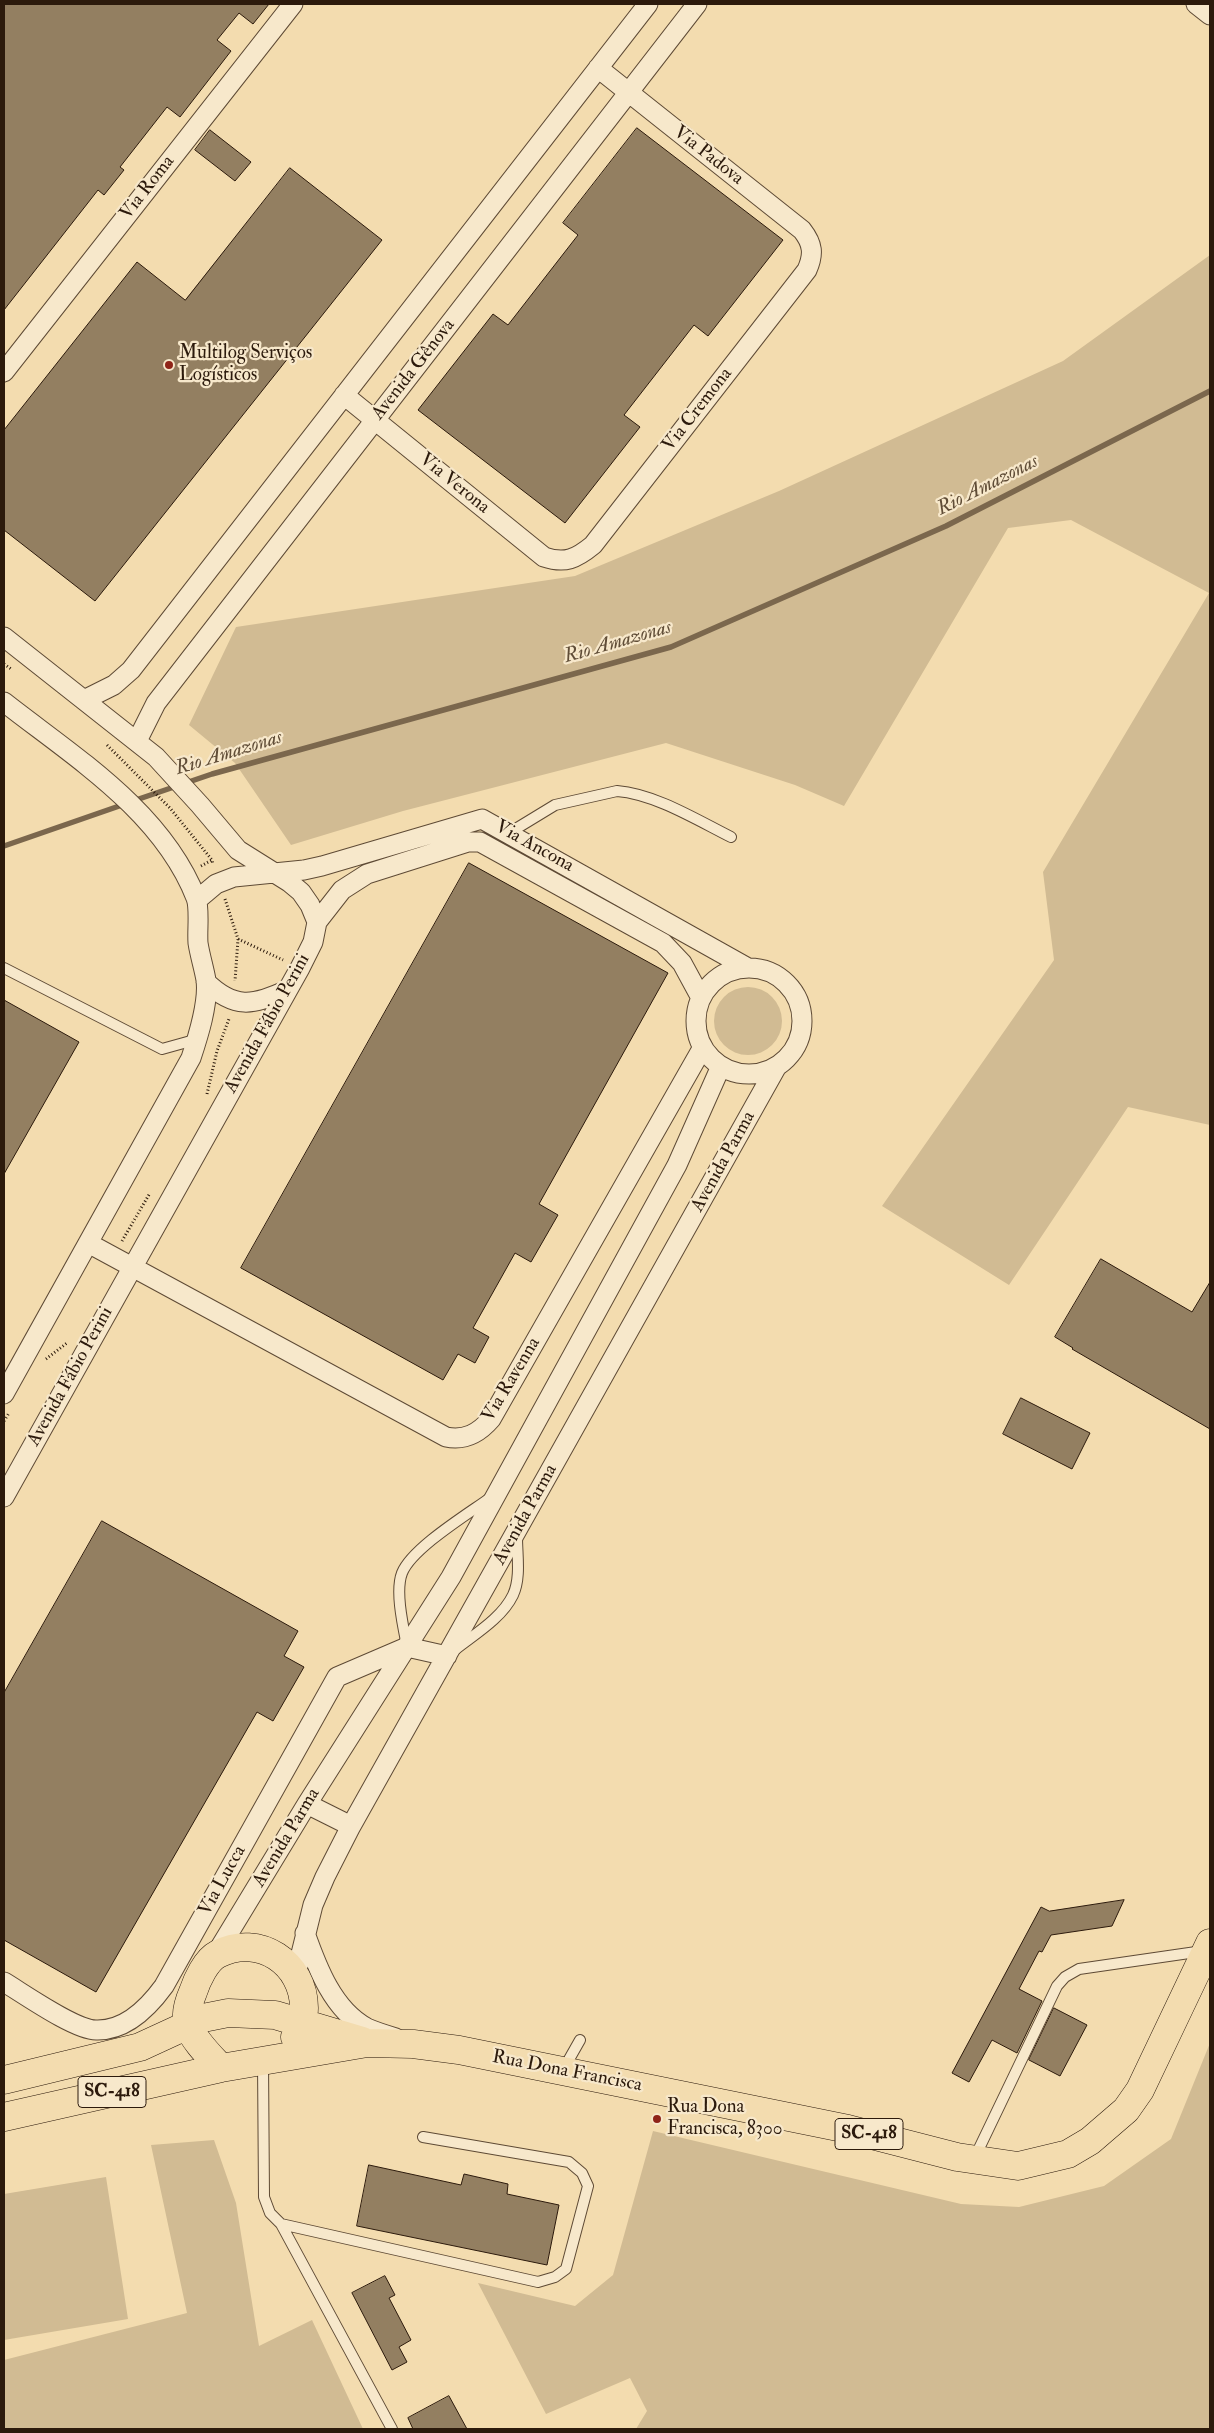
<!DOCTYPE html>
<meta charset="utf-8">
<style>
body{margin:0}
#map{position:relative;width:1214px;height:2433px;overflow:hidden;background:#f3dcaf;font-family:"IM FELL Double Pica",serif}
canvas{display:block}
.frame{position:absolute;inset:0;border:5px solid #2c1a0c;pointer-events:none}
</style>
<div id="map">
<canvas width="1214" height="2433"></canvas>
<div class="frame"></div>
</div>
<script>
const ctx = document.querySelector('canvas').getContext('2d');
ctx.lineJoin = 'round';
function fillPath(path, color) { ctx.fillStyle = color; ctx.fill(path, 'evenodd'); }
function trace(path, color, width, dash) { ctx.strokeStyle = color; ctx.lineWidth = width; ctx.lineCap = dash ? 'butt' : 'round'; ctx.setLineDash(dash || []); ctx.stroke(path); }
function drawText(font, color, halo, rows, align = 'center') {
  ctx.font = font + ' "IM FELL Double Pica",serif'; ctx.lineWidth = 4.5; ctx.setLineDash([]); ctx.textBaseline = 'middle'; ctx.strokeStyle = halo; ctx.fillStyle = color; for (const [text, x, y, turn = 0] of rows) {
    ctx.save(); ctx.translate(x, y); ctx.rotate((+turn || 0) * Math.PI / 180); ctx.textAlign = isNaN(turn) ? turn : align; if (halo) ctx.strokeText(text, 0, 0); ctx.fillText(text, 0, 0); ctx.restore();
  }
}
const green = new Path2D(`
 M1210,255V1125L1128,1107L1009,1285L882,1206L1054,960L1043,872L1209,593L1071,520L1008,528L844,806L795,785L666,743L403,811L291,845L235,763L189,725L236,627L575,576L779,491L1063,361Z
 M714 1021a34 34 0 1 1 68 0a34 34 0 1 1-68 0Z
 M1210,2043V2429H636L647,2411L630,2378L546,2414L478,2283L575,2306L613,2275L653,2131L961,2204L1019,2207L1104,2186L1171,2139Z
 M214,2140L236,2203L259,2346L312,2320L363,2429H4V2360L187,2313L151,2145Z
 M106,2177L128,2319L4,2340V2194Z`);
const stream = new Path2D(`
 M133,801L212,774L671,647L946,526L1210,391
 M4,846L125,804`);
const building = new Path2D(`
 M4,4H269L253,24L239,13L217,40L231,51L180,117L167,107L120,167L124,170L104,195L98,190L4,310Z
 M637,128L783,240L708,336L694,325L624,415L640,427L565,523L418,410L493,314L508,325L578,235L563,223Z
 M210,130L251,162L235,181L195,150Z
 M290,168L382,240L95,601L4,530V430L137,262L185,300Z
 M469,863L668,973L539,1204L558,1215L531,1262L515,1253L473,1328L489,1337L475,1363L458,1354L443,1380L241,1268Z
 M4,1000L79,1042L4,1174Z
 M1101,1259L1192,1312L1210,1282V1429L1072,1349L1073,1348L1055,1337Z
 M1021,1398L1090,1433L1072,1469L1003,1434Z
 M102,1521L298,1631L284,1656L304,1667L273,1721L257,1712L96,1992L4,1940V1693Z
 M1124,1900L1112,1926L1051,1935L1042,1952L1039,1951L1019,1989L1042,2001L1017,2053L992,2040L969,2082L952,2073L1041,1907L1049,1911Z
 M1054,2008L1087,2025L1060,2076L1029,2060Z
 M369,2165L461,2185L464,2174L508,2184L507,2194L559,2205L547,2265L357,2226Z
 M385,2276L395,2295L389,2298L411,2340L399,2347L407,2362L392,2370L352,2293Z
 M449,2396L467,2429H413L408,2418Z`);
const path = new Path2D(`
 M4,664L11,669
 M107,745L170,808L212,860L213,865
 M201,866L212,860
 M225,899L238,939L235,981
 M238,939L283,960
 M207,1094L217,1051L229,1019
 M122,1241L150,1193
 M46,1359L67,1343
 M4,1421L9,1413`);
const lane = new Path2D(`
 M509,833L555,805L617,791C655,794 697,820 731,837
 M4,968L162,1049L198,1039
 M407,1646C403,1626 395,1591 402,1573C412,1548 468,1514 490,1498
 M456,1649C475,1634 502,1618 513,1595C521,1578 517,1555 517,1537
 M263,2061L264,2197L270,2213L281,2224L538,2282L555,2277L566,2269L588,2186L582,2173L569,2162L423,2137
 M563,2070L580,2040
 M974,2159L1057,1986L1065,1977L1079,1969L1203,1951
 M281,2224L392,2429`);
const street = new Path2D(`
 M1196,4L1210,15
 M4,372L293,4
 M344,395L544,557C565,564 576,559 593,545L807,270C814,254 813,244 802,230L598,68
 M4,637L156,757L200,805L238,850L289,882L301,892L310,905L317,922L313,942L300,968L4,1497
 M84,700L114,685L131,670L648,4
 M4,702C74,757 162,811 196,898C200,908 197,930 198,943C200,956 204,968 206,980C209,1003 198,1037 191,1058L4,1394
 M137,741L156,703L697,4
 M197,900L216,884L234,877L304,870L322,866L482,819L748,968
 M317,922L342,890L367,874L468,842H480L663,943L682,963L701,998
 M696 1021a53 53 0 1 1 106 0a53 53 0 1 1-106 0Z
 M206,982C234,1009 253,1006 287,990
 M88,1243L446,1437C465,1441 479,1433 491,1419L703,1047
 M407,1647L447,1656
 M307,1804L351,1826
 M305,1933C317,1967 333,2010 367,2028C376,2032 386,2035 396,2038
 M216,1954L307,1804L451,1577L677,1165L721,1066
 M296,1974L313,1905L325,1877L351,1826L777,1066
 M4,1982C24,1994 75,2030 96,2030C125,2031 148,2008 164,1986L337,1677L407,1647`);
const primary = new Path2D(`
 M221,2068C210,2056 194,2041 188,2025C185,2015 189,2001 193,1992C197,1980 206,1960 218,1954C259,1933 304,1963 304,2008C304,2018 299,2028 295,2037
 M4,2080L140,2047L203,2018L228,2013L275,2015L362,2041
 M4,2117L221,2068L367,2043L413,2044L459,2050L848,2129L957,2157L1018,2166L1068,2154L1090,2141L1126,2110L1140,2090L1210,1943`);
const markers = [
 [169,365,5,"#8f2418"],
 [657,2119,5,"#8f2418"]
];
const shields = [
 [112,2092,68],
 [869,2134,68]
];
const shieldNames = [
 ["SC-418",112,2092],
 ["SC-418",869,2134]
];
const streetNames = [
 ["Via Padova",708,156,38],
 ["Via Roma",148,188,-52],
 ["Avenida Gênova",414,370,-52],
 ["Via Cremona",698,410,-52],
 ["Via Verona",454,484,39],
 ["Via Ancona",534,847,29],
 ["Avenida Fábio Perini",268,1024,-61],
 ["Avenida Parma",724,1162,-61],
 ["Avenida Fábio Perini",71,1377,-61],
 ["Via Ravenna",512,1380,-59],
 ["Avenida Parma",526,1515,-61],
 ["Avenida Parma",287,1838,-59],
 ["Via Lucca",223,1881,-61],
 ["Rua Dona Francisca",567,2072,11]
];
const poiNames = [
 ["Multilog Serviços",179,354],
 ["Logísticos",179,376],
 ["Rua Dona",667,2108],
 ["Francisca, 8300",667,2130]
];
const waterNames = [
 ["Rio Amazonas",988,486,-27],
 ["Rio Amazonas",618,643,-16],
 ["Rio Amazonas",229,754,-17]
];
fillPath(green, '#d1bb93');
trace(stream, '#7b674d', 5.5);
fillPath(building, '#937f61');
trace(building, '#2c1a0c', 1);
trace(lane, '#5e4a35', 12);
trace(street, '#5e4a35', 21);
trace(primary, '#2c1a0c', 29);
trace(path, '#2c1a0c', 3, [1, 2.5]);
trace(lane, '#f7e8cb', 10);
trace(street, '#f7e8cb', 19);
trace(primary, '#f3dcaf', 28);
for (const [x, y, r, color] of markers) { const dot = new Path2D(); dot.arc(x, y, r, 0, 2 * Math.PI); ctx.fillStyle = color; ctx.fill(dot); trace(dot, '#f7e8cb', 2); }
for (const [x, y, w] of shields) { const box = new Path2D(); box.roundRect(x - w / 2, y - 15.5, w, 31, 4); ctx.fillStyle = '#f7e8cb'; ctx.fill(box); trace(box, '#2c1a0c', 1); }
drawText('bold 18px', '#2c1a0c', null, shieldNames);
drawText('19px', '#2c1a0c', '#f7e8cb', streetNames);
drawText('19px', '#2c1a0c', '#f7e8cb', poiNames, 'left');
drawText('italic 20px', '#604d37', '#f7e8cb', waterNames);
</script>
